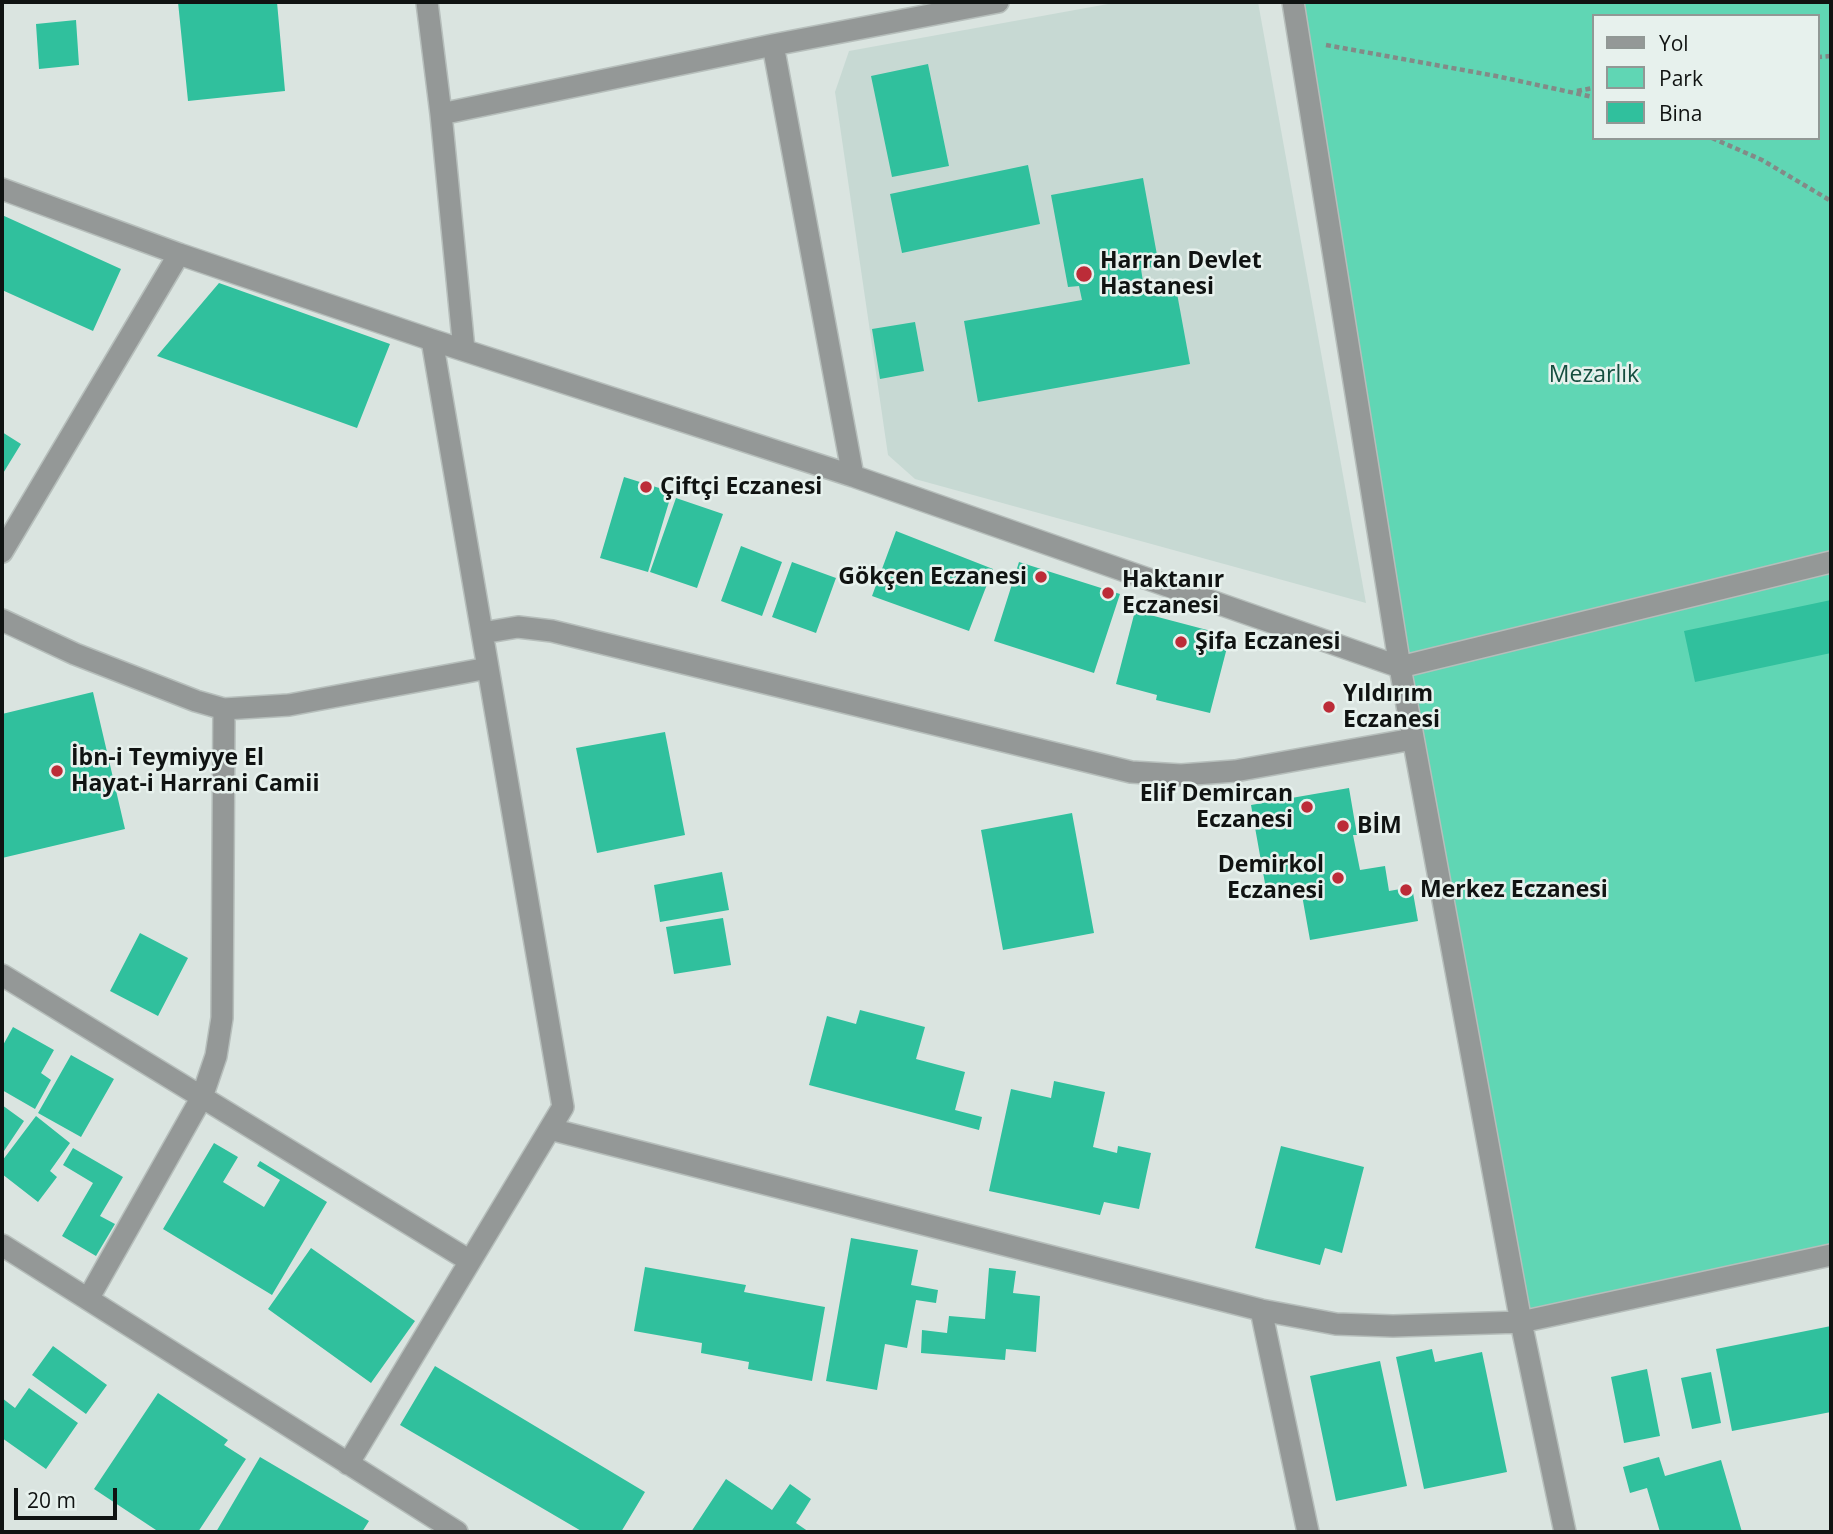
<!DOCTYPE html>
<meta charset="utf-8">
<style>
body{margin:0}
#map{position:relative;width:1833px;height:1534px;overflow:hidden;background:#dae4e0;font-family:"Open Sans",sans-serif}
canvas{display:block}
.frame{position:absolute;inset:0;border:4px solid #101312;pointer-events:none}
.legend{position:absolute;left:1592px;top:14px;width:228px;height:126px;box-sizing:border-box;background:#e7f1ed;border:2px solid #919895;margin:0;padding:9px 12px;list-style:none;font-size:21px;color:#101312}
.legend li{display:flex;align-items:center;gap:14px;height:35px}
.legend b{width:35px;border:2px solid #919895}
.scale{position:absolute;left:14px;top:1488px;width:103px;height:32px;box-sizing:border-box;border:4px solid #101312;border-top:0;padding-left:9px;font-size:21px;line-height:24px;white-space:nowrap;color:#101312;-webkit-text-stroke:5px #e7f1ed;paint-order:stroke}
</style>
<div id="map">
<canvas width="1833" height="1534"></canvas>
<div class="frame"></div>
<ul class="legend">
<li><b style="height:9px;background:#949897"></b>Yol</li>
<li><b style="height:19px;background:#60d6b4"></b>Park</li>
<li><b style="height:19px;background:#30c09d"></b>Bina</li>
</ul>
<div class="scale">20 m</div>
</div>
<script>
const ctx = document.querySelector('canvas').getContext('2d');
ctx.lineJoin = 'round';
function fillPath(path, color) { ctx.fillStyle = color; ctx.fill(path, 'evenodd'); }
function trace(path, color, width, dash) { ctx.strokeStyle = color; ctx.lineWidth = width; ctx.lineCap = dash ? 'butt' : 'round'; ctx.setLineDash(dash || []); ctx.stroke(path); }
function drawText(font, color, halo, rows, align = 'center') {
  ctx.font = font + ' "Open Sans",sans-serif'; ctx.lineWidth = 5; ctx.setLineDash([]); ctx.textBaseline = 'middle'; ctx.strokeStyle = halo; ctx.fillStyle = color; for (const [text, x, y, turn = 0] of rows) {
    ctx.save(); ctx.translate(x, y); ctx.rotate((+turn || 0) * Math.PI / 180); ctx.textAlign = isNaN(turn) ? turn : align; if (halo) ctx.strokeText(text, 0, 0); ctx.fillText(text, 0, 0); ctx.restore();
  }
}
const built = new Path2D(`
 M1119,2H1258L1366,603L915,479L888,455L835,92L849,51Z`);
const green = new Path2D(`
 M1293,2H1831V1255L1521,1322ZM1593,16H1817V138H1593Z`);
const building = new Path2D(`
 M178,2H277L285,91L188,101Z
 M76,20L79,65L39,69L36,24Z
 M928,64L949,166L892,177L871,76Z
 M1028,165L1040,224L902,253L890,194Z
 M1143,178L1159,266L1141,269L1145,294L1176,288L1190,364L978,402L964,321L1082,300L1079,286L1068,287L1051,195Z
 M2,215L121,269L93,331L2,290Z
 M219,283L390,344L357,428L157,356Z
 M915,322L924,371L880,379L872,329Z
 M2,432L21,444L2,475Z
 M624,477L672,492L648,572L600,558Z
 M676,498L723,514L697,588L650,572Z
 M896,531L993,569L969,631L872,596Z
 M741,546L782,562L762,616L721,601Z
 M792,562L836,578L816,633L772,617Z
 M1019,562L1120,594L1094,673L994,641Z
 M1831,600V653L1695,682L1684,631Z
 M1135,611L1230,636L1210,713L1156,700L1157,695L1116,684Z
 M93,692L125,829L2,858V714Z
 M665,732L685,835L597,853L576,748Z
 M1349,788L1357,835H1353L1360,870L1385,866L1389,891L1412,887L1418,921L1310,940L1300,884L1266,889L1251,805Z
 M1072,813L1094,933L1003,950L981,830Z
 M722,872L729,910L660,922L654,885Z
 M723,918L731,965L674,974L666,927Z
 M140,933L188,958L158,1016L110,991Z
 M860,1010L925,1027L916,1059L965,1072L955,1110L982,1117L979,1130L809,1085L827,1016L856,1024Z
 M13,1027L54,1050L41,1073L51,1080L35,1109L2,1090V1047Z
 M71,1055L114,1079L81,1137L38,1113Z
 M1054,1081L1105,1092L1093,1147L1117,1153L1118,1146L1151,1153L1139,1209L1104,1202L1100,1215L989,1191L1011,1089L1051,1098Z
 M2,1105L24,1121L2,1154Z
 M36,1116L70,1143L50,1171L57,1177L38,1202L2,1174V1161Z
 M214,1143L238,1157L223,1182L264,1207L280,1180L257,1166L260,1161L327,1202L272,1295L163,1229Z
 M1281,1146L1364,1167L1342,1253L1325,1248L1320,1265L1255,1248Z
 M73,1148L123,1177L100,1216L115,1224L96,1256L62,1236L93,1183L63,1165Z
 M851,1238L918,1250L911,1285L938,1290L936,1303L916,1300L907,1348L885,1344L877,1390L826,1381Z
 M311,1248L415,1321L371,1383L268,1309Z
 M645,1267L746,1285L744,1292L825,1307L812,1381L748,1369L749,1362L701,1353L702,1343L634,1331Z
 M989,1268L1016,1271L1013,1293L1040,1296L1036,1352L1006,1349L1005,1360L921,1353L922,1330L947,1333L949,1316L985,1319Z
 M1831,1326V1412L1732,1431L1716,1349Z
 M53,1346L107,1385L86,1414L32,1375Z
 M1432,1349L1435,1362L1482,1352L1507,1472L1424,1489L1396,1357Z
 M1380,1361L1407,1486L1336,1501L1310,1376Z
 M435,1366L645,1492L621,1532H583L400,1425Z
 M1647,1369L1660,1436L1624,1443L1611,1377Z
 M1711,1372L1721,1423L1692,1429L1681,1378Z
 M29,1388L78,1423L46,1469L2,1438V1398L15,1408Z
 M158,1393L228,1440L224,1445L246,1459L198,1532H159L94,1489Z
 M260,1457L369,1521L362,1532H216Z
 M1659,1457L1665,1476L1721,1460L1742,1532H1660L1647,1488L1630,1493L1623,1467Z
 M726,1479L772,1510L790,1484L811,1499L796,1523L809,1532H691Z`);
const path = new Path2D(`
 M1326,45L1496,76L1593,97
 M1817,57L1831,56
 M1577,91L1593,88
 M1712,138L1762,160L1831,201`);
const street = new Path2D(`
 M427,2L441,114L464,350
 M1293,2L1400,667L1521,1322L1565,1532
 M773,45L853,476
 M441,114L773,45L998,2
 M2,189L179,254L2,552
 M179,254L432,340L853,476L1400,667L1831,562
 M2,620L75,654L196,701L224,709L289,705L488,668
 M482,633L518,627L552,631L1131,772L1181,775L1235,771L1413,739
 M2,975L470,1261
 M550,1129L1261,1310L1336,1324L1393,1326L1521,1322L1831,1255
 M2,1245L457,1532
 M88,1299L202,1097L216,1056L222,1018L224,709
 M1261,1310L1308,1532
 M348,1464L563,1107L432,340`);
const markers = [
 [1084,274,9,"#bc2c38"],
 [646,487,7,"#bc2c38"],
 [1041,577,7,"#bc2c38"],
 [1108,593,7,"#bc2c38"],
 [1181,642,7,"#bc2c38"],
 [1329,707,7,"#bc2c38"],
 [57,771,7,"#bc2c38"],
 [1307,807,7,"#bc2c38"],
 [1343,826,7,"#bc2c38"],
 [1338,878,7,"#bc2c38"],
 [1406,890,7,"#bc2c38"]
];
const poiNames = [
 ["Harran Devlet",1100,261],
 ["Hastanesi",1100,287],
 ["Çiftçi Eczanesi",660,487],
 ["Gökçen Eczanesi",1027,577,"right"],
 ["Haktanır",1122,580],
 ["Eczanesi",1122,606],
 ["Şifa Eczanesi",1195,642],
 ["Yıldırım",1343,694],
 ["Eczanesi",1343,720],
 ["İbn-i Teymiyye El",71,758],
 ["Hayat-i Harrani Camii",71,784],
 ["Elif Demircan",1293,794,"right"],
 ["Eczanesi",1293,820,"right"],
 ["BİM",1357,826],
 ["Demirkol",1324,865,"right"],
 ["Eczanesi",1324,891,"right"],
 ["Merkez Eczanesi",1420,890]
];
const parkNames = [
 ["Mezarlık",1594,375]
];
fillPath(built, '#c7d9d3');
fillPath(green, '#60d6b4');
fillPath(building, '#30c09d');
trace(street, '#b6bebb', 24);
trace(path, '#838a87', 4.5, [5, 3.5]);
trace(street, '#949897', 21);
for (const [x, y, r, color] of markers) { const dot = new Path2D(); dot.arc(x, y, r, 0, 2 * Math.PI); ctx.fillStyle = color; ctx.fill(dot); trace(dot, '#e7f1ed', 2.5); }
drawText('bold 23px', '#101312', '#e7f1ed', poiNames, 'left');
drawText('23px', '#154e3f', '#e7f1ed', parkNames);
</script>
